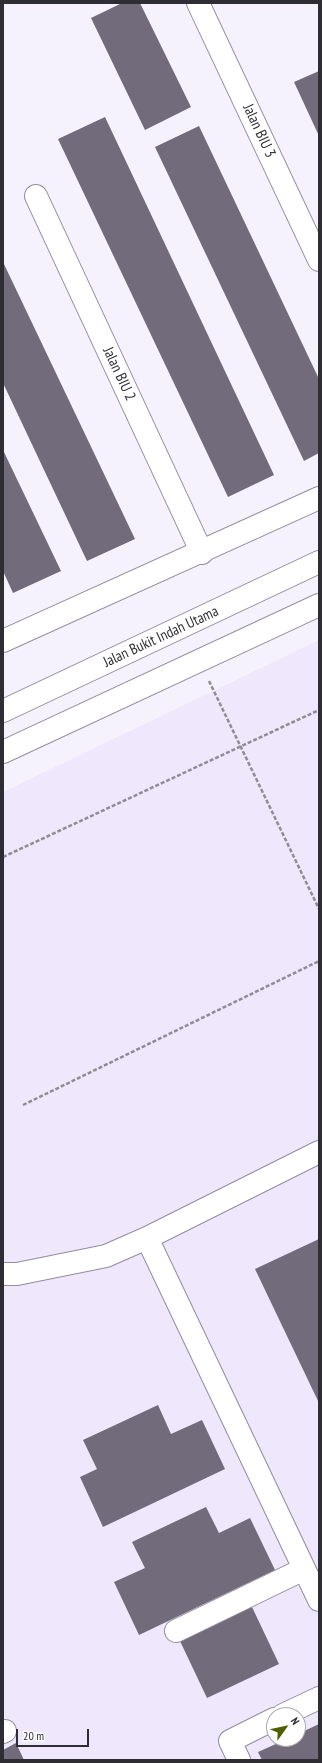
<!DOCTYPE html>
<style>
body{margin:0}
#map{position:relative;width:322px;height:1763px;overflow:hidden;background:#f6f2fd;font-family:"PT Sans Narrow",sans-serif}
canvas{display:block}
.frame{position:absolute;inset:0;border:4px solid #2f2d34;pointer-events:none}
.north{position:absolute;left:266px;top:1707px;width:40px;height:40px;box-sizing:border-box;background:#fff;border:1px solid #acabae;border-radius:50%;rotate:57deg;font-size:11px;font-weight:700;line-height:16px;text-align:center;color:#2f2d34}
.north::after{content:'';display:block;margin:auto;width:14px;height:18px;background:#4f5e00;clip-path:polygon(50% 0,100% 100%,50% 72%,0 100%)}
.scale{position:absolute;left:16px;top:1729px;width:73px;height:18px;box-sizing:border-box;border:2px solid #2f2d34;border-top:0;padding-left:5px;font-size:12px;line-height:14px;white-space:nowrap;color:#2f2d34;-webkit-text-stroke:3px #fff;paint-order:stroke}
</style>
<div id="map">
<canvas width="322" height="1763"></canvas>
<div class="frame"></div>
<div class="north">N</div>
<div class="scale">20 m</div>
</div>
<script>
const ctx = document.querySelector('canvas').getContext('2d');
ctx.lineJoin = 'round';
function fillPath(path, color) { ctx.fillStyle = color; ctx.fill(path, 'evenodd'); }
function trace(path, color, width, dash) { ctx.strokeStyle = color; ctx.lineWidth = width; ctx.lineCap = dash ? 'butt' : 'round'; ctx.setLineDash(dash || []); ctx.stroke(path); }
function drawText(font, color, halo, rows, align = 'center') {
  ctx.font = font + ' "PT Sans Narrow",sans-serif'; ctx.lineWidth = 4; ctx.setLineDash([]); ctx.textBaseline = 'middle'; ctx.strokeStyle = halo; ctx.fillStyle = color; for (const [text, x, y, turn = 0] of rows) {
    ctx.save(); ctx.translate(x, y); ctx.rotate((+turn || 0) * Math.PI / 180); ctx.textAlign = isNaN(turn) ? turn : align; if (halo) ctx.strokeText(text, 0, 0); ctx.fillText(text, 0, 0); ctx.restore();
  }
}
const built = new Path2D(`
 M319,640V1760H3V792ZM274,1715H298V1739H274Z`);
const building = new Path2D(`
 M122,3H140L191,107L145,130L91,18Z
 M319,71V136L294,82Z
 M105,117L274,475L228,497L58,139Z
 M199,126L319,379V453L304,461L155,147Z
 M3,262L135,539L87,561L3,383Z
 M3,450L61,571L13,593L3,571Z
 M319,1239V1403L255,1269Z
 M158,1405L171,1434L202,1420L225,1469L103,1527L80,1477L97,1469L83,1440Z
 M206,1507L219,1533L250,1518L275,1570L139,1635L114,1582L145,1568L132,1542Z
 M252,1607L279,1664L207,1698L180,1641Z
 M319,1724V1760H262L258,1752L287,1739H298V1734Z
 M16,1743L24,1760H3V1750Z`);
const path = new Path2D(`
 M209,681L319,909
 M3,857L319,710
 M23,1105L319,961`);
const minor = new Path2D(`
 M198,3L319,260
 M36,196L202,553
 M3,641L319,498
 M3,711L319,562
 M3,752L319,605
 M147,1238L319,1600
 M3,1274H17L106,1256L147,1238L319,1152
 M176,1631L304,1569
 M283,1715L319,1698
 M3,1732L5,1731
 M239,1760L230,1741L274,1719`);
const streetNames = [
 ["Jalan BIU 3",259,131,65],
 ["Jalan BIU 2",119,374,65],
 ["Jalan Bukit Indah Utama",161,637,-25]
];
fillPath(built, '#efe7fc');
fillPath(building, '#716b7c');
trace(minor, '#938c9e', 24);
trace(path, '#8f8c95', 2.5, [4, 2]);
trace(minor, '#fff', 22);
drawText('15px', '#2f2d34', '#fff', streetNames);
</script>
